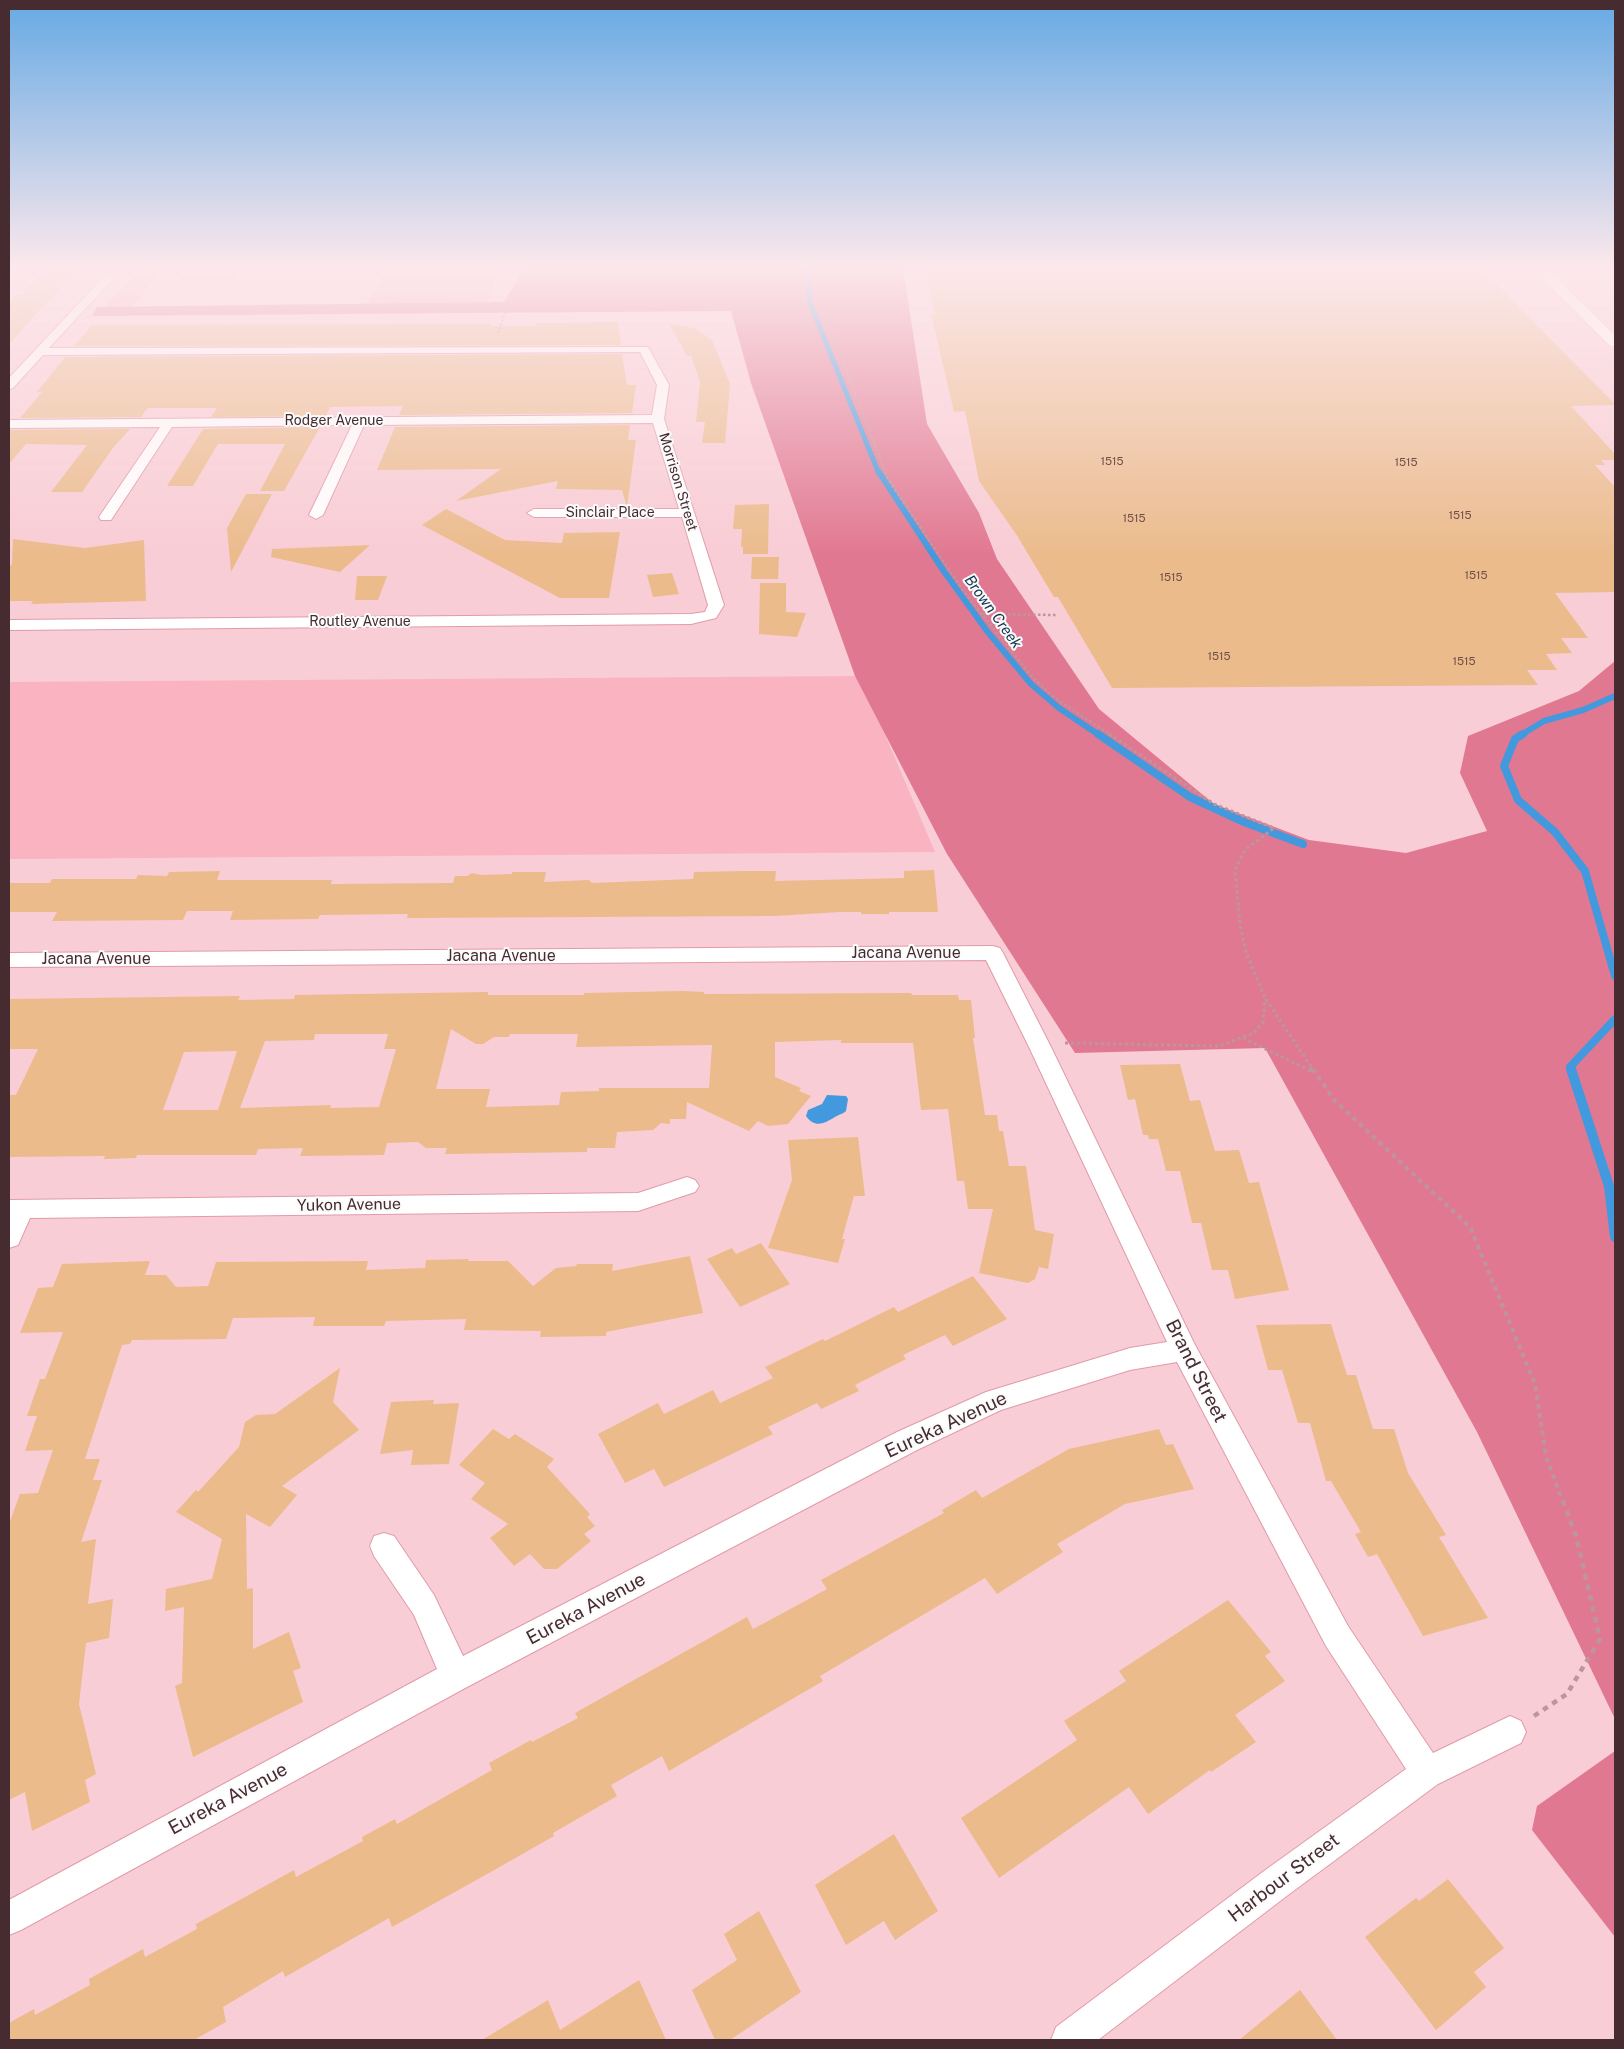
<!DOCTYPE html>
<style>
body{margin:0}
#map{position:relative;width:1624px;height:2049px;overflow:hidden;background:#f9cdd5;font-family:"Public Sans",sans-serif}
canvas{display:block}
.frame{position:absolute;inset:0;border:10px solid #462b30;pointer-events:none}
</style>
<div id="map">
<canvas width="1624" height="2049"></canvas>
<div class="frame"></div>
</div>
<script>
const ctx = document.querySelector('canvas').getContext('2d');
ctx.lineJoin = 'round';
function fillPath(path, color) { ctx.fillStyle = color; ctx.fill(path, 'evenodd'); }
function trace(path, color, width, dash) { ctx.strokeStyle = color; ctx.lineWidth = width; ctx.lineCap = dash ? 'butt' : 'round'; ctx.setLineDash(dash || []); ctx.stroke(path); }
function drawText(font, color, halo, rows, align = 'center') {
  ctx.font = font + ' "Public Sans",sans-serif'; ctx.lineWidth = 4; ctx.setLineDash([]); ctx.textBaseline = 'middle'; ctx.strokeStyle = halo; ctx.fillStyle = color; for (const [text, x, y, turn = 0] of rows) {
    ctx.save(); ctx.translate(x, y); ctx.rotate((+turn || 0) * Math.PI / 180); ctx.textAlign = isNaN(turn) ? turn : align; if (halo) ctx.strokeText(text, 0, 0); ctx.fillText(text, 0, 0); ctx.restore();
  }
}
const green = new Path2D(`
 M140,268H164L129,310H103Z
 M387,268H501L486,307L365,308Z
 M244,270L236,281H177L186,271Z
 M860,676L935,852L9,859V682Z`);
const forest = new Path2D(`
 M525,268H903L927,424L979,513L997,559L1099,709L1214,804L1309,840L1406,853L1487,831L1460,773L1468,736L1579,691L1615,661V1719L1477,1432L1265,1048L1075,1053L947,854L855,676L751,383L731,311L92,316L97,307L504,302Z
 M1615,1751V1937L1532,1830L1537,1806Z`);
const water = new Path2D(`
 M827,1095L846,1096L848,1099L846,1111C843,1114 840,1114 835,1117C825,1123 815,1129 806,1116L808,1110L822,1104Z`);
const streamFar3 = new Path2D(`
 M807,268L810,303L879,474`);
const streamFar2 = new Path2D(`
 M879,472L943,570L987,631L1031,684L1059,708L1099,735
 M1521,735L1544,721L1583,710L1615,696`);
const streamFar1 = new Path2D(`
 M1098,734L1190,797L1244,822L1303,844
 M1523,734L1515,739L1504,766L1518,800L1555,832L1585,871L1615,976
 M1571,1071L1570,1067L1615,1019`);
const stream = new Path2D(`
 M1571,1069L1609,1186L1615,1237`);
const building = new Path2D(`
 M47,268H79L9,344V303L16,295H20Z
 M924,268H1480L1615,404V405L1571,406L1615,454V460H1601L1605,465H1595L1615,487V592L1555,593L1588,638H1561L1572,653L1546,654L1557,670H1527L1538,685L1112,688L1058,597H1054L1016,534L979,481L965,411L954,412L931,314H935Z
 M618,322L621,345L74,346L92,325L491,324L490,326H536L537,323Z
 M669,324L694,328L712,340L730,384L725,443H702L705,422H696L700,382L691,356H687Z
 M622,354L627,385H636L632,413L399,415L403,406L330,407L326,416L211,417L217,408H148L141,417L20,418L42,392H37L65,357Z
 M630,425L628,440H636L627,507L622,490L556,489L558,481L456,501L501,469L377,470L395,427Z
 M320,427L284,491H260L285,444H218L193,486H167L203,429Z
 M130,429L113,448L82,492H51L87,445L26,444L9,464L10,430Z
 M246,494H272L231,572L227,528Z
 M769,504L768,554H743V547H741L742,529H733L735,505Z
 M446,509L505,540L562,543L564,533L620,532L609,598H560L422,525Z
 M13,539L85,548L144,540L146,601L31,604L33,601H9V567L12,564Z
 M370,545L340,572L271,557L272,549Z
 M752,557H779L778,579H751Z
 M672,573L679,594L653,597L647,575Z
 M357,576H387L378,600H355Z
 M760,583H786V612L806,613L797,637L759,634Z
 M934,870L938,912H889V914H861V912H840L775,916L407,918L408,914L320,915L318,919L230,920L233,911H187L183,920L52,921L57,912H9V883H50L52,879H136L138,875L167,876L169,872L220,871L217,880H332L331,884L453,883L455,876H467L472,873L481,875L512,874V872H546L544,882L589,880L592,883L693,879L694,872L745,871H776L775,881L904,878V871Z
 M682,991L704,992V994L911,993L912,995H958L959,1000H971L975,1038H973L985,1115H997L999,1131H1003L1009,1166H1026L1035,1230L1054,1234L1048,1269L1039,1267L1035,1279L1028,1283L979,1273L993,1209H968L964,1181H957L948,1109L921,1110L913,1043H841V1040L775,1042V1077L801,1088L799,1091L811,1096L788,1124L768,1126L758,1121L749,1131L687,1102L686,1119H670V1124L661,1123L653,1130L617,1132L615,1148H587V1152L445,1154L447,1148H426L418,1142L387,1143L384,1155L300,1156L303,1148L258,1149L256,1155H137L136,1158L104,1159L105,1156L9,1157V1095H16L38,1049H9V999L240,996L238,1000L294,999L295,995L488,992V995H584V993ZM451,1029L476,1044H483L494,1037H509L510,1034H578L576,1047L712,1045L709,1088H599V1091L561,1092L559,1105L486,1107L490,1089H436ZM315,1034H388L384,1049H396L379,1107L330,1108L331,1105L240,1108L265,1041L314,1040ZM237,1051L218,1110H163L184,1052Z
 M1180,1064L1190,1101L1200,1100L1215,1151L1239,1150L1249,1183L1259,1182L1289,1290L1235,1299L1228,1270H1212L1201,1223H1192L1180,1171H1166L1158,1139H1149L1148,1135H1143L1135,1099L1128,1100L1120,1065Z
 M858,1137L865,1196H854L842,1239H845L838,1263L768,1248L792,1180L788,1140Z
 M761,1243L790,1284L740,1307L707,1259L732,1248L736,1254Z
 M690,1256L703,1313L606,1332V1336L540,1337L541,1331L464,1330L466,1319L386,1321L384,1326H313L315,1317L233,1318L226,1339L132,1340L130,1344L122,1345L85,1459H100L93,1480H102L81,1542L96,1539L88,1604L113,1599L109,1638L86,1643L79,1704L96,1774L85,1780L90,1802L32,1831L25,1792L9,1800V1524L20,1494L38,1493L53,1450L25,1451L37,1416H27L40,1379H45L63,1332L20,1333L38,1288L53,1287L62,1264L150,1261L145,1275H166L176,1287L208,1286L216,1262L368,1261L366,1270L425,1268L426,1260L469,1259L468,1261H508L533,1286L556,1268L576,1266L577,1264H613L612,1271Z
 M973,1276L1007,1319L953,1346L945,1335L903,1355L906,1359L855,1385L859,1391L821,1409L817,1403L768,1427L773,1434L664,1487L654,1469L625,1483L598,1434L658,1403L664,1414L713,1390L720,1403L773,1378L765,1367L823,1339L825,1341L894,1307L898,1312Z
 M1331,1324L1347,1375H1356L1373,1429H1394L1408,1473L1446,1535L1439,1537L1488,1618L1423,1636L1377,1554L1368,1557L1355,1534L1361,1532L1331,1481H1326L1310,1423H1298L1282,1370H1268L1256,1325Z
 M340,1368L333,1402L359,1430L282,1486L297,1495L270,1527L246,1514L247,1589L253,1588V1649L289,1632L301,1668L293,1671L303,1702L193,1757L175,1686L182,1683L184,1607L165,1611L166,1589L212,1579L222,1539L176,1512L196,1490L198,1492L239,1447L245,1422L256,1415L275,1414Z
 M434,1400L433,1404L459,1403L449,1464L411,1465L413,1450L380,1454L391,1402Z
 M493,1429L509,1439L515,1434L554,1459L547,1467L590,1514L587,1517L595,1526L584,1534L591,1541L557,1569H544L530,1554L514,1566L490,1538L508,1524L471,1499L485,1483L459,1465Z
 M1159,1429L1166,1445L1173,1444L1194,1489L1125,1504L1057,1544L1063,1552L997,1594L985,1578L820,1676L823,1681L669,1771L662,1756L611,1785L617,1796L553,1833L554,1836L489,1873L392,1927L389,1918L285,1977L283,1971L223,2007L226,2022L194,2040H9V2023L34,2009L35,2015L90,1985L89,1979L143,1949L145,1957L197,1929L196,1924L294,1870L296,1877L363,1841L362,1837L395,1819L397,1824L492,1770L489,1763L531,1740L532,1742L578,1718L575,1713L747,1617L753,1629L783,1613L827,1589L821,1580L944,1513L942,1510L976,1490L982,1498L1069,1449Z
 M1228,1600L1271,1652L1265,1656L1285,1681L1235,1715L1256,1742L1211,1772L1210,1770L1148,1814L1129,1787L999,1878L961,1818L1077,1740L1064,1721L1126,1681L1119,1671Z
 M894,1834L938,1911L895,1940L884,1921L846,1945L815,1885Z
 M1448,1879L1504,1948L1474,1972L1486,1987L1436,2030L1365,1937L1416,1898L1419,1901Z
 M759,1911L801,1992L730,2040H715L692,1990L737,1960L724,1934Z
 M639,1980L666,2040H482L548,2000L560,2030Z
 M1300,1990L1337,2040H1239Z`);
const pathFar4 = new Path2D(`
 M817,268L820,302L886,474
 M498,333L505,313L534,268`);
const pathFar3 = new Path2D(`
 M885,472L888,479L964,592L1033,678L1055,698L1111,735
 M983,614L1057,615`);
const pathFar2 = new Path2D(`
 M1109,734L1214,804L1274,828L1245,850L1235,870L1240,924L1246,952L1265,998L1314,1071
 M1243,1038L1311,1071
 M1065,1043L1219,1046L1254,1033L1263,1022L1265,999`);
const pathFar1 = new Path2D(`
 M1309,1069L1316,1073
 M1313,1069L1334,1100L1470,1227L1535,1384L1546,1456L1562,1500`);
const path = new Path2D(`
 M1534,1716L1567,1694L1600,1639L1576,1536L1562,1499`);
const lane = new Path2D(`
 M9,268H13L9,272Z`);
const street = new Path2D(`
 M112,268H123L49,348L648,347L669,385L664,419L724,605L716,618L691,624L9,630V620L691,614L705,612L708,605L682,517H534L527,513L534,509H679L653,423L364,425L323,515L316,519L309,515L352,425L172,427L111,520H101L99,517L160,427L9,428V420L652,415L657,385L640,352L43,355L13,388L9,389V378Z
 M993,946L1000,948L1003,953L1051,1047L1194,1343L1348,1626L1433,1753L1510,1716L1521,1721L1526,1732L1521,1743L1438,1784L1288,1895L1098,2040H1051L1056,2027L1264,1871L1406,1769L1326,1646L1177,1362L1130,1370L1001,1410L917,1450L467,1687L21,1930L9,1935V1900L437,1669L414,1615L374,1556L370,1546L374,1536L384,1533L394,1536L434,1595L463,1656L897,1432L986,1392L1130,1348L1167,1342L1029,1047L986,960L9,967V953Z
 M687,1177L695,1180L699,1186L695,1192L638,1211L30,1218L18,1245L9,1248V1200L638,1193Z`);
const secondary = new Path2D(`
 M1532,268H1546L1615,335V347L1610,346Z`);
const farNumbernames = [
 ["1515",1112,462],
 ["1515",1406,463],
 ["1515",1460,516],
 ["1515",1134,519],
 ["1515",1476,576],
 ["1515",1171,578],
 ["1515",1219,657],
 ["1515",1464,662]
];
const farStreetnames = [
 ["Rodger Avenue",334,421],
 ["Morrison Street",678,482,73],
 ["Sinclair Place",610,513],
 ["Routley Avenue",360,622]
];
const farWaternames = [
 ["Brown Creek",993,612,54]
];
const streetNames = [
 ["Jacana Avenue",906,953],
 ["Jacana Avenue",501,956],
 ["Jacana Avenue",96,959],
 ["Yukon Avenue",349,1205,-1]
];
const nearStreetnames = [
 ["Brand Street",1196,1371,63],
 ["Eureka Avenue",946,1425,-25],
 ["Eureka Avenue",586,1609,-28],
 ["Eureka Avenue",228,1799,-28],
 ["Harbour Street",1284,1878,-37]
];
fillPath(green, '#f9b3c1');
fillPath(forest, '#e17891');
fillPath(water, '#4399de');
trace(streamFar3, '#4399de', 5);
trace(streamFar2, '#4399de', 6);
trace(streamFar1, '#4399de', 8);
trace(stream, '#4399de', 10);
fillPath(building, '#ebbb8c');
trace(lane, '#e09ba9', 2);
trace(street, '#e09ba9', 2);
trace(secondary, '#e09ba9', 1);
trace(pathFar4, '#bd969d', 2, [2, 2]);
trace(pathFar3, '#bd969d', 2.5, [2.5, 2.5]);
trace(pathFar2, '#bd969d', 3, [3, 3]);
trace(pathFar1, '#bd969d', 4, [4.5, 4.5]);
trace(path, '#bd969d', 4.5, [5.5, 5.5]);
fillPath(lane, '#fff');
fillPath(street, '#fff');
fillPath(secondary, '#fff');
const sky = ctx.createLinearGradient(0, 0, 0, 555);
sky.addColorStop(0, '#66a9e4');
sky.addColorStop(0.48, '#fce8ec');
sky.addColorStop(1, '#fce8ec00');
ctx.fillStyle = sky;
ctx.fillRect(0, 0, 1624, 555);
drawText('11px', '#6f4f47', null, farNumbernames);
drawText('14px', '#462b30', '#fbfbfb', farStreetnames);
drawText('italic 15px', '#113551', '#fbfbfb', farWaternames);
drawText('16px', '#462b30', '#fbfbfb', streetNames);
drawText('19px', '#462b30', '#fbfbfb', nearStreetnames);
</script>
